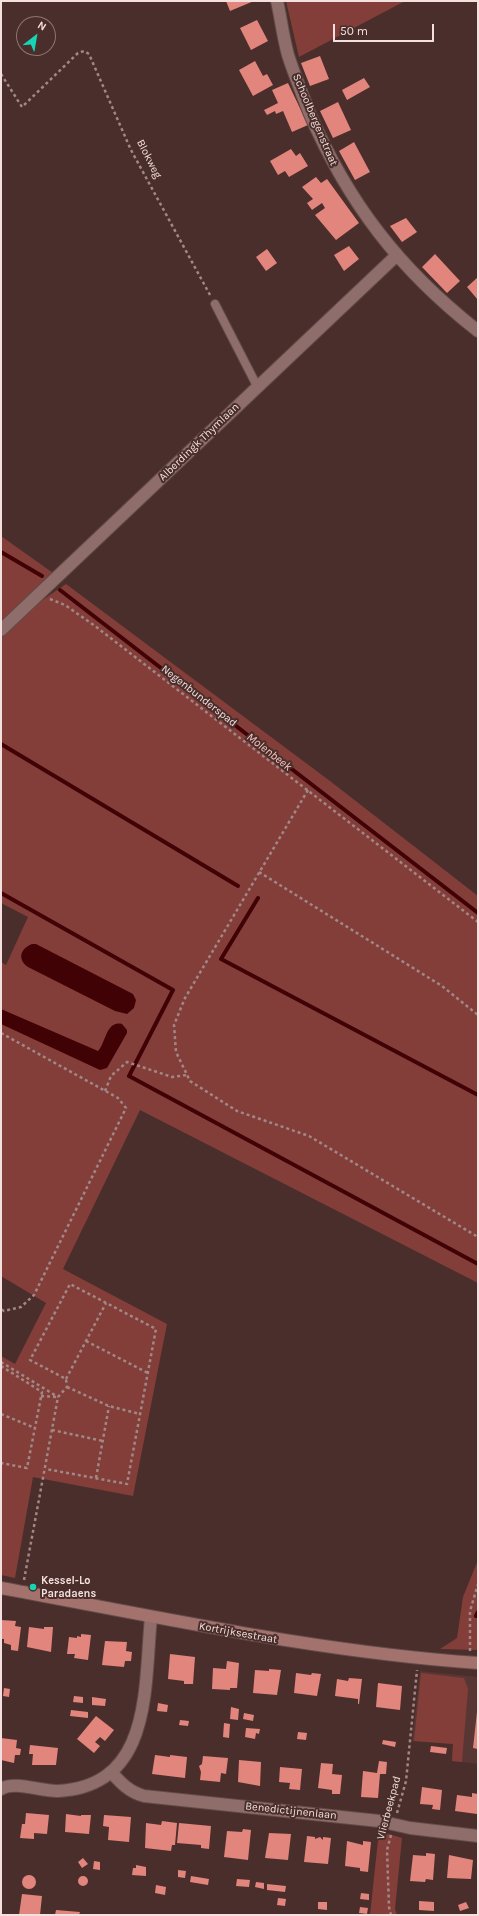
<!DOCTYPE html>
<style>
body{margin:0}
#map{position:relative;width:479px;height:1916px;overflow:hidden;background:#4a2e2b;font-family:Karla,sans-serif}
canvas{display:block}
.frame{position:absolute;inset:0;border:2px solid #f4e1df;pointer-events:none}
.north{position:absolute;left:16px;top:16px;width:40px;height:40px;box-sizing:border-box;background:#4a2e2b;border:1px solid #8e7673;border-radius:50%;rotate:31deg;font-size:11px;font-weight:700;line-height:16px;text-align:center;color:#f4e1df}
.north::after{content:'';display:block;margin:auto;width:14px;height:18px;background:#15d5b3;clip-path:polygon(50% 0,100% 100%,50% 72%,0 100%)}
.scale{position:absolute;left:333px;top:24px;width:101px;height:18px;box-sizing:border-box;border:2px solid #f4e1df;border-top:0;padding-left:5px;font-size:12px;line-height:14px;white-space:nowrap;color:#f4e1df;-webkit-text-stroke:3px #4a2e2b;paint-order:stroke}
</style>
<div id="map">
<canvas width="479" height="1916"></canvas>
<div class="frame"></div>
<div class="north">N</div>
<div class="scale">50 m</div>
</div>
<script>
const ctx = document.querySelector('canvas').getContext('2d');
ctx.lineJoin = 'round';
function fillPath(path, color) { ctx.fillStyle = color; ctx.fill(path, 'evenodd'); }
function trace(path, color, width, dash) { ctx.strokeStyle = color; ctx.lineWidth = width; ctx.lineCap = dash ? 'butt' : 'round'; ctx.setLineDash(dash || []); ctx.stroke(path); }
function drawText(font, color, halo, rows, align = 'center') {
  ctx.font = font + ' Karla,sans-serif'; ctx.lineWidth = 4; ctx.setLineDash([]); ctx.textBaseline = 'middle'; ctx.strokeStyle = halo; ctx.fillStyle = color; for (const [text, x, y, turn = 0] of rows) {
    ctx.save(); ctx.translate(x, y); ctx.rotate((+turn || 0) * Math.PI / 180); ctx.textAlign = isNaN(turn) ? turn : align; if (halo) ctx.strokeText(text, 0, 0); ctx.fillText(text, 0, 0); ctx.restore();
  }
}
const built = new Path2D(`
 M420,1671L478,1677V1764L452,1761L453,1744L412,1741Z`);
const green = new Path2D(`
 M286,1H405L299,57Z
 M1,536L53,573L1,623Z
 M66,584L330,781L478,896V1283L140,1110L63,1269L167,1324L133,1496L33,1477L15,1578L1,1575V1356L15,1364L46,1303L1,1276V962L6,965L28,917L1,903V638L38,603Z
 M478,1560V1650L440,1649L457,1638L463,1597Z
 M421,1673L464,1678L468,1689L462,1762L452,1761L453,1744L414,1741Z
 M379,1831L402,1838L395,1909L397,1915H370Z`);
const water = new Path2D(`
 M32,944H36L133,994L136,1000L134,1008L127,1014L115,1011L28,967C18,960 19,949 32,944Z
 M1,1009L98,1051C106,1043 106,1020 122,1024L127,1030V1033L107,1068L100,1070L1,1024Z`);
const stream = new Path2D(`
 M1,552L42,576
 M60,590L478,913
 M1,744L238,886
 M1,893L173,990L129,1076L478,1264
 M258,898L221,959L478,1095
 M476,1616L478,1612`);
const building = new Path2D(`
 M226,1H254L230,11Z
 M257,20L268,41L251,50L240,28Z
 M320,56L329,79L310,86L301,63Z
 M255,61L263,76L267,74L273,85L253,96L239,70Z
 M364,78L370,87L347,100L342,90Z
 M288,83L308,125L292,132L283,111L276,114L275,111L267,115L264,110L278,103L272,90Z
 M338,102L351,130L333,138L320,111Z
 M354,142L370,172L355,180L339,151Z
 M291,149L296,156L300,153L308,166L289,177L285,171L278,175L270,161Z
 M316,177L321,183L327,179L359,223L336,240L315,215L325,208L322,203L312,210L307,203L313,199L302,187Z
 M406,218L417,232L402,242L390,226Z
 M349,246L359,259L344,271L334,255Z
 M267,249L277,263L266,271L256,257Z
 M435,254L460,281L447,293L422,267Z
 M478,277V300L467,287Z
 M1,1620L16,1621L15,1626L21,1627L18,1651L11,1650V1645L4,1643V1639H1Z
 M29,1627L44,1629V1627H53L51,1652L27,1647Z
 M81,1634L91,1635L88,1660L74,1658L75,1654H67L69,1637L77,1638V1636L81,1637Z
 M105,1641L127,1642L126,1651L132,1652L131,1661H125L124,1667L102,1665Z
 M170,1654L195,1657L193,1684H184V1681L168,1679Z
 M227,1661L239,1663L237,1688H230V1690L212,1689L213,1668L226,1669Z
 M269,1669L281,1670L277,1695L253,1693L255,1670L269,1671Z
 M296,1673L311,1675L312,1673L321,1674L317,1696L294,1693Z
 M349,1678L362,1679L359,1704H358V1699L335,1696L337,1679L348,1681Z
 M378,1683L402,1686L400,1710L376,1707Z
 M4,1688L10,1689L9,1697L3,1696Z
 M74,1696L83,1697V1703L73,1702Z
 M92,1697L106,1699L105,1706L92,1705Z
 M158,1703L168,1705L167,1712L157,1711Z
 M231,1707L239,1709L238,1720L230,1719Z
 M71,1710L88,1712V1718L70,1716Z
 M477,1712H478V1749L473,1748Z
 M244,1713L254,1715L253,1721L243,1719Z
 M96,1716L114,1730L105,1741L100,1737L95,1742L100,1746L94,1753L77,1739Z
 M180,1720L189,1721L188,1726L179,1725Z
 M224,1723L230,1724L229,1738L223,1737Z
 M246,1728L260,1729L259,1734L256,1733L255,1739L245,1737Z
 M298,1732L307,1733L306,1740L297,1739Z
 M1,1738L17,1740L16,1748L21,1749L20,1755H15L14,1763L1,1760Z
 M383,1740L396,1742L395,1747L382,1744Z
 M30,1745L58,1748L56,1765H32L33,1754H29Z
 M431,1746L447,1748L446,1754L430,1752Z
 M155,1755L170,1757V1755L187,1757L185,1778L152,1774Z
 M203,1756L228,1758L226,1774L221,1773L220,1782L200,1780L201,1772L199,1766L202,1764Z
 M239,1760L261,1762L260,1786L238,1782Z
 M379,1761L387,1762L386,1774H380L378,1798L361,1797L363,1771L377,1773Z
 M321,1763L333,1764L332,1774L342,1775L340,1794H332V1790L318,1788Z
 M280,1767L302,1769L300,1790L289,1789L290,1783L279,1782Z
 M422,1787L442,1790L440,1810L432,1809L433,1805L420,1804Z
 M472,1793L478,1794L477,1814L455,1811L457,1795L472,1797Z
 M26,1813L49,1815L47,1834L34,1833V1839L20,1838L22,1824H25Z
 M66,1814L81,1816V1815H91L89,1834L65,1832Z
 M104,1815L131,1817L129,1842L108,1840L109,1827L103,1826Z
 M162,1821L177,1823L175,1845H172L171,1851L145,1848L146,1823L161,1825Z
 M179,1823L211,1826L209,1849L201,1848V1845L177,1843Z
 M243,1829L251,1830L248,1860L224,1857L227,1831L242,1832Z
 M269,1833L291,1834L288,1860L265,1858Z
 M307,1836L315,1837V1839L320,1837L323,1840V1837L331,1838L328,1864L304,1862Z
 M347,1841L363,1845V1841L371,1842L368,1872L360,1871V1868L345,1866Z
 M426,1853L435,1854L433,1880L426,1879L425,1882L410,1881L413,1855L426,1856Z
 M449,1855L473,1860L471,1879L447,1878Z
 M83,1858L88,1864L82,1868L78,1862Z
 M94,1861L100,1862V1870L93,1869Z
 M136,1865L146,1867V1876L132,1875L133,1868H136Z
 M178,1870L186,1871L185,1878L178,1877Z
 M22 1882a7 7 0 1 1 14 0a7 7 0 1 1-14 0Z
 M78 1881a5 5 0 1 1 10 0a5 5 0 1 1-10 0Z
 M191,1876L209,1879L208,1885L190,1882Z
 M237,1879L250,1880L249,1887L236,1886Z
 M256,1882L264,1883V1889L255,1887Z
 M267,1884L286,1886L285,1892L267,1890Z
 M156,1885L166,1887L165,1895L155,1893Z
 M361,1893L369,1894V1900L360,1899Z
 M22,1894L42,1896L40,1915H19Z
 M278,1898L286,1899L285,1906L277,1905Z
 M419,1901L434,1902V1911L419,1910Z
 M318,1902H327V1910L318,1909Z
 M466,1902L469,1908L460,1911L458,1905Z
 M360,1907L368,1908L367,1914L359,1913Z
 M56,1910L80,1912L79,1915H55Z`);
const path = new Path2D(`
 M1,74L22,107L78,53L84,51L89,54L131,150L210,295
 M50,599L65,605L95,626L478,922
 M308,790L185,998L174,1025L176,1052L190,1081L237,1111L309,1136L478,1237
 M259,872L442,986L478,1015
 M1,1033L118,1098L126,1108L34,1295L21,1307L4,1311L1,1309
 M105,1091L111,1076L127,1062L172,1077L187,1075
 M86,1341L148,1373
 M1,1362L58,1397
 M1,1366L42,1392L27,1468L1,1463
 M66,1379L106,1303
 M67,1387L109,1406L140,1414
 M41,1396L57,1397
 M1,1414L35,1428
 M52,1430L103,1441
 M96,1478L109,1406
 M24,1580L58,1397L67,1387L66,1379L30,1360L70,1284L156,1329L127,1484L46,1469
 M470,1651V1611L478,1584
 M397,1813L406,1781L417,1670
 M391,1835L387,1850L389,1907L391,1915`);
const lane = new Path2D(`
 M215,304L257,386`);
const street = new Path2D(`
 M277,1C281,19 283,37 288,55C294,74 302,93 309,112C348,203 400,270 478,331
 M1,630L397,255
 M111,1772C121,1783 129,1792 144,1796L379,1821L410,1828L478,1836
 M1,1789C14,1780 42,1792 58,1791C153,1786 144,1687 151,1617`);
const secondary = new Path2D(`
 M1,1588C160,1617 317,1652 478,1663`);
const markers = [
 [33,1587,4,"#15d5b3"]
];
const streetNames = [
 ["Schoolbergenstraat",315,120,67],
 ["Blokweg",149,159,63],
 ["Alberdingk Thymlaan",199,442,-44],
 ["Negenbunderspad",199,696,38],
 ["Kortrijksestraat",238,1633,10],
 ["Vlierbeekpad",389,1808,-75],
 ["Benedictijnenlaan",291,1811,6]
];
const poiNames = [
 ["Kessel-Lo",41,1581],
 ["Paradaens",41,1594]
];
const waterNames = [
 ["Molenbeek",269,752,38]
];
fillPath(built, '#583633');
fillPath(green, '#843e39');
fillPath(water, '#410205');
trace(stream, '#410205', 4);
fillPath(building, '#e2857d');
trace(lane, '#624b49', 10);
trace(street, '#624b49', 14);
trace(secondary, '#624b49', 14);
trace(path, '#a08886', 2.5, [3, 3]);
trace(lane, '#8e6d6a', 8);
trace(street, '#8e6d6a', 12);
trace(secondary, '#a4726d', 12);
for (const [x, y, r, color] of markers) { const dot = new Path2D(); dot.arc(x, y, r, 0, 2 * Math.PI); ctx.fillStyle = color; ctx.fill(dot); trace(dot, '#4a2e2b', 1.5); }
drawText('11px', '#f4e1df', '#4a2e2b', streetNames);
drawText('bold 11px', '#f4e1df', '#4a2e2b', poiNames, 'left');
drawText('italic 12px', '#f9c6c1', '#4a2e2b', waterNames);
</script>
